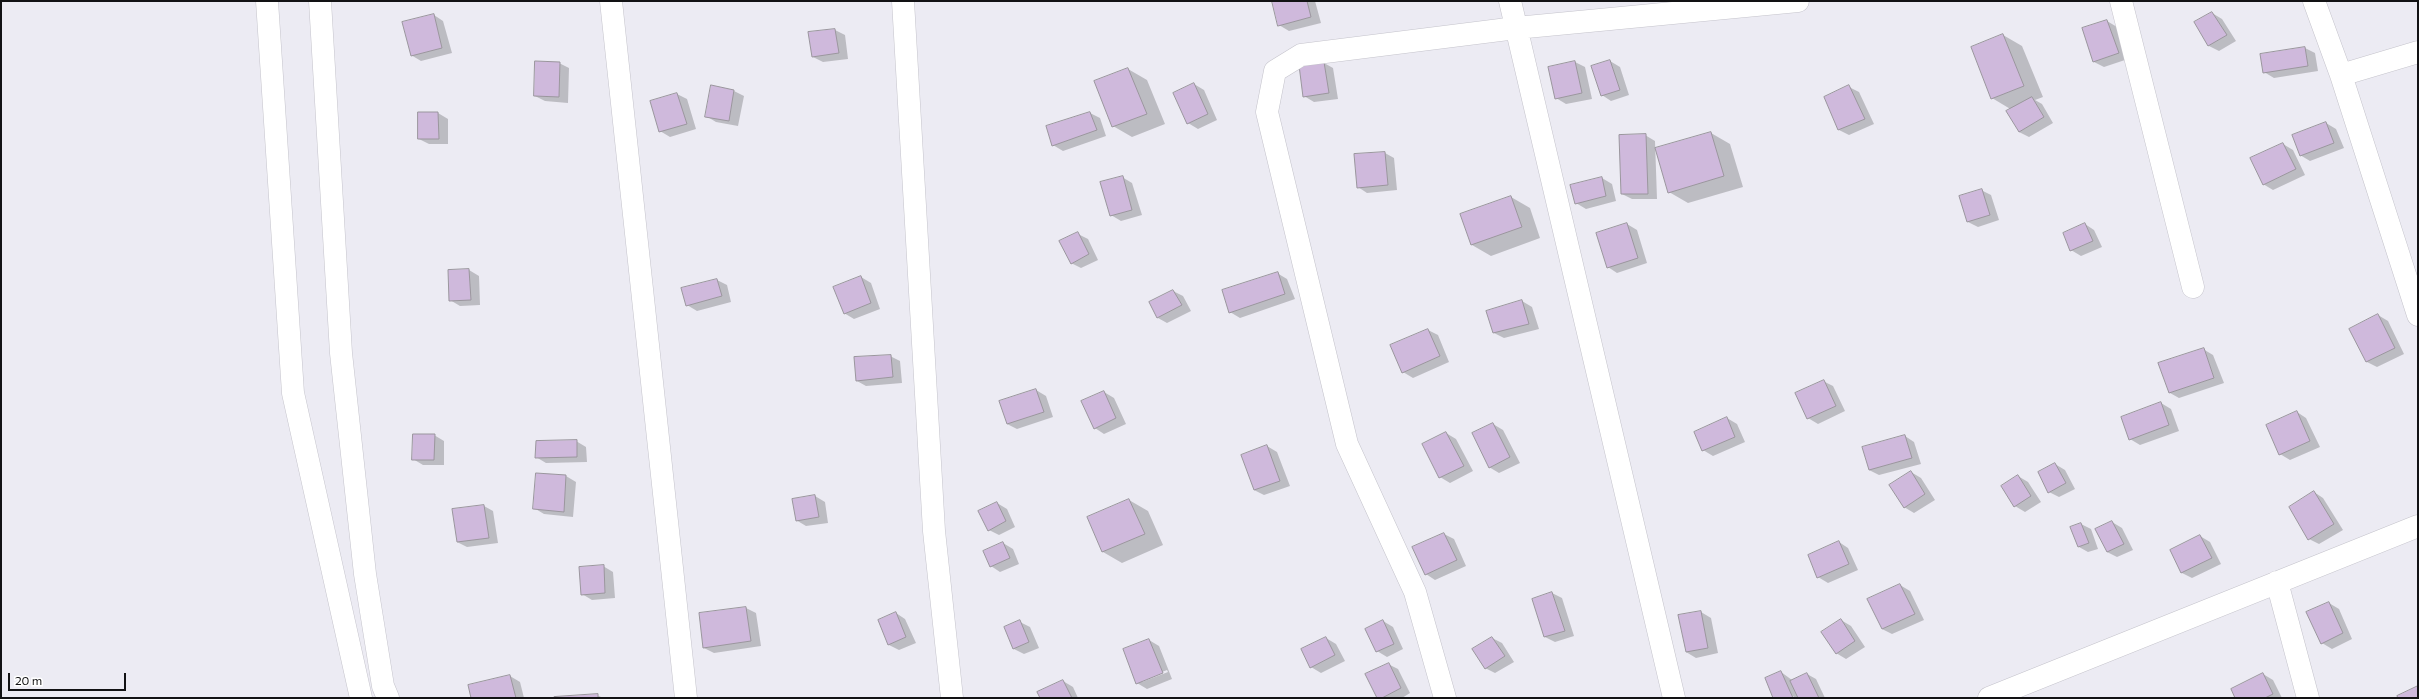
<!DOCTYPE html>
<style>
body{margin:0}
#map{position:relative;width:2419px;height:699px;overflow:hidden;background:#ecebf3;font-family:Commissioner,sans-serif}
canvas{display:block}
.frame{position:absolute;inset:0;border:2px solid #121214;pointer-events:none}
.scale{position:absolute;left:8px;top:673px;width:118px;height:18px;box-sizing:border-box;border:2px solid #121214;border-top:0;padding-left:5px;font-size:12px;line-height:14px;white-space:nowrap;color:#121214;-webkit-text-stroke:3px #fff;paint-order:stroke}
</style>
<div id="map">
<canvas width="2419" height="699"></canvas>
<div class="frame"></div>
<div class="scale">20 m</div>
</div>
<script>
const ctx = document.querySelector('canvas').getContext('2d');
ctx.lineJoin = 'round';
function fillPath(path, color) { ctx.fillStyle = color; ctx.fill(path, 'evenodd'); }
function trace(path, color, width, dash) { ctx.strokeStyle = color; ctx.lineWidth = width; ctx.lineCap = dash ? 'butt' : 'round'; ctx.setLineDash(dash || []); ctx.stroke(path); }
const shadow = new Path2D(`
 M1273,1H1315L1321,23L1289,31L1279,25Z
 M2212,13L2222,19L2236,41L2219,51L2209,46L2196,23Z
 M434,15L443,21L452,53L421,61L411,55Z
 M2107,21L2117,27L2128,59L2104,67L2094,62L2083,29Z
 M835,30L845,35L848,59L823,62L813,57Z
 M2003,35L2022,46L2043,97L2035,100L2042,104L2053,123L2029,137L2019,132L2012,110L1992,98L1972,47Z
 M2305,48L2315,53L2318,71L2274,78L2264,72Z
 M1610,61L1620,67L1629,95L1611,101L1602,95Z
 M1575,62L1585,67L1592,99L1566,104L1556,98L1549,68Z
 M559,63L569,68L568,103L545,101L535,96Z
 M1324,63L1333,68L1338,99L1314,102L1304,96Z
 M1128,69L1147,80L1165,124L1132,137L1113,126Z
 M1194,84L1204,90L1217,120L1198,129L1188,123Z
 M1849,87L1859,92L1874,124L1849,135L1839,130L1825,97Z
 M734,91L744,96L738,126L716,122L706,116Z
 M677,94L687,99L696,129L670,137L660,131Z
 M438,113L448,119V144H429L419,139Z
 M1090,113L1100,118L1106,136L1063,151L1053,145Z
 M2326,123L2336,129L2344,148L2310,161L2300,155Z
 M1711,133L1730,144L1743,187L1688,203L1669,192L1656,149Z
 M1645,135L1655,141L1657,199H1632L1622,194Z
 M2283,144L2293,150L2305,175L2273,190L2263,184Z
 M1385,153L1394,158L1397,190L1367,193L1358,187Z
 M1122,177L1132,183L1142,215L1121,221L1111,215Z
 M1602,178L1612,184L1616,201L1586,209L1576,203Z
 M1981,190L1991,195L1999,220L1978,227L1968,222Z
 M1511,197L1530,208L1540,238L1491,256L1472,245Z
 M1627,224L1637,230L1647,263L1617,273L1608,267Z
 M2085,224L2094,230L2102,247L2081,256L2071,250Z
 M1078,234L1088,239L1098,260L1081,268L1071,263Z
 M469,270L479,276L480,305L460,306L450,300L449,271Z
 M1277,273L1287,279L1295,299L1240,318L1230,312Z
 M861,277L871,283L880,309L854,319L844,313Z
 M717,280L727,285L731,302L697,311L687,305Z
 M1173,291L1183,296L1191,311L1167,323L1158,318Z
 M1522,301L1532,307L1539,329L1504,338L1494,333L1488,311Z
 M2378,315L2388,321L2404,354L2377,367L2367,362L2350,329Z
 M1428,330L1438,335L1449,362L1413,378L1403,372Z
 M2203,349L2213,355L2224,383L2179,398L2170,393Z
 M890,356L900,361L902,383L866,386L857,381Z
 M1823,381L1833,386L1845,411L1818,424L1808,418Z
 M1036,390L1046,396L1053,417L1017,429L1007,424Z
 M1104,392L1114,398L1126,424L1104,434L1095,428Z
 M2161,403L2171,409L2179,431L2140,445L2130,439Z
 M2297,412L2306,418L2320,447L2290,460L2280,454Z
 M1727,418L1737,424L1745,442L1713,456L1703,450Z
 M1493,424L1503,430L1520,463L1499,473L1489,467Z
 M1446,433L1456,439L1473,471L1450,483L1440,477Z
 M434,435L444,441V465H423L413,459Z
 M1905,436L1914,442L1921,464L1879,475L1869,470Z
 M576,441L586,447L587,462L546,463L536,457Z
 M1267,446L1277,452L1290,486L1264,495L1254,490Z
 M2055,464L2065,470L2075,489L2059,497L2049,492Z
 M1911,472L1921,478L1935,500L1914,513L1904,507Z
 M537,474L566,476L576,482L573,517L544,514L534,508Z
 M2018,476L2028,482L2041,502L2025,512L2015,506Z
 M2314,492L2323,498L2343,530L2319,544L2309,539Z
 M815,496L825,502L828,523L806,526L796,520L793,499Z
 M1129,500L1148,511L1163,545L1122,563L1103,552L1089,518Z
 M997,503L1007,509L1015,527L999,535L989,530Z
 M484,506L493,511L498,543L467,547L457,542Z
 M2112,522L2122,528L2133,550L2117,557L2107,552Z
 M2081,524L2091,529L2098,549L2088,552L2079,547Z
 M1444,534L1454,539L1466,566L1435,580L1426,574Z
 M2200,536L2210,542L2221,564L2192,578L2182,573L2171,551Z
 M1839,542L1848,548L1858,570L1828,583L1818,577Z
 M1003,543L1013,549L1019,564L1000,572L991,566Z
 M603,566L613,572L615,598L592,600L582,594Z
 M1900,585L1910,591L1924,620L1892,634L1882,629Z
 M1552,593L1562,598L1574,636L1555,642L1545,637Z
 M2329,603L2339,609L2352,639L2332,649L2322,643Z
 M746,608L756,613L761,646L714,653L704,648L700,614Z
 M1701,612L1711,618L1718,653L1696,658L1686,652Z
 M896,613L905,619L916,643L899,650L889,645L879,620Z
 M1841,620L1851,626L1865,647L1846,659L1836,653Z
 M1383,621L1393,627L1403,649L1387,657L1377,651Z
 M1020,622L1030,627L1039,648L1024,654L1014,649L1005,628Z
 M1326,638L1336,644L1345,661L1321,673L1311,667Z
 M1492,638L1502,643L1514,662L1495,673L1485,668Z
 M1149,640L1159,646L1172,679L1147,689L1137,683ZM1167,670L1168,672L1142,682V680Z
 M1388,664L1398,669L1410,693L1402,698H1378Z
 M1781,672L1792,680L1807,674L1816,679L1825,698H1796L1789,694L1792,698H1774Z
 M2263,674L2273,680L2282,698H2236Z
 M510,676L520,682L524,698H472Z
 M1063,681L1073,687L1078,698H1041Z
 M597,695L603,698H558Z`);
const building = new Path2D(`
 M1272,1H1307L1311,17L1278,26Z
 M2212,12L2227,35L2208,46L2194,22Z
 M434,14L442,48L411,56L402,22Z
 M2107,20L2119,53L2093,62L2082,28Z
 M835,29L839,53L812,57L808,32Z
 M2003,34L2024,86L1991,99L1971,47Z
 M2305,47L2308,66L2263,73L2260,54Z
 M1610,60L1620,90L1601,96L1591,66Z
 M535,61L560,62L559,97L534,96Z
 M1575,61L1582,93L1555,99L1548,67Z
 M1324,62L1329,93L1303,97L1299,65Z
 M1128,68L1147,114L1112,127L1094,81Z
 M1194,83L1208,114L1187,124L1173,93Z
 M711,85L734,90L729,121L705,117Z
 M1849,85L1865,119L1838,130L1824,97Z
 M677,93L687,124L659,132L650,101Z
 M2032,97L2044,117L2019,132L2006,111Z
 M418,112H438L439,139H418Z
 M1090,112L1097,130L1052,146L1046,126Z
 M2326,122L2334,143L2300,156L2292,135Z
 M1711,132L1724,176L1668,193L1655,148Z
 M1646,134L1648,194H1621L1619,135Z
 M2283,143L2296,169L2263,185L2250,158Z
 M1385,152L1388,185L1357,188L1354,154Z
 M1123,176L1132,210L1110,216L1100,182Z
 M1602,177L1606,196L1575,204L1570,185Z
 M1982,189L1990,215L1967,222L1959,196Z
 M1511,196L1522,227L1471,245L1460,214Z
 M1627,223L1638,258L1607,268L1596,233Z
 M2085,223L2093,241L2070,251L2063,233Z
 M1078,232L1089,254L1071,264L1059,241Z
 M469,269L471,300L449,301L448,270Z
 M1278,272L1285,294L1229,313L1222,290Z
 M861,276L871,303L844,314L833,287Z
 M717,279L722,296L686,306L681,288Z
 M1173,290L1182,305L1157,318L1149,302Z
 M1522,300L1529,324L1493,333L1486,311Z
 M2378,314L2395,348L2366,362L2349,329Z
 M1428,329L1440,356L1402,373L1390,345Z
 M2204,348L2214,378L2169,393L2158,363Z
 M891,355L893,377L856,381L854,357Z
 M1824,380L1836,406L1807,419L1795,393Z
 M1036,389L1044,412L1007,424L999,401Z
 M1104,391L1116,418L1094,429L1081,401Z
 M2161,402L2169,425L2129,440L2121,417Z
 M2297,411L2310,441L2279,455L2266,425Z
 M1727,417L1735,437L1702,451L1694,432Z
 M1493,423L1510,457L1489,468L1472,433Z
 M1446,432L1464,466L1439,478L1422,444Z
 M413,434H435L434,460H412Z
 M1905,435L1912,458L1869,470L1862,447Z
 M577,440V457L535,458L536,441Z
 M1267,445L1280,481L1254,490L1241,455Z
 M2055,463L2066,483L2048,493L2038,472Z
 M1911,471L1925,494L1904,508L1889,485Z
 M536,473L566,475L564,512L533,509Z
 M2018,475L2031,496L2014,507L2001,486Z
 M2314,491L2334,524L2308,540L2289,507Z
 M815,495L819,517L796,521L792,499Z
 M1129,499L1145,534L1102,552L1087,517Z
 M997,502L1006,521L988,531L978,511Z
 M484,505L489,538L457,542L452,509Z
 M2112,521L2124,544L2107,552L2095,529Z
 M2081,523L2089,543L2078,547L2070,527Z
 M1444,533L1457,560L1425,575L1412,547Z
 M2200,535L2212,558L2181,573L2170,550Z
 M1839,541L1849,564L1817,578L1808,555Z
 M1003,542L1010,558L990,567L983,551Z
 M604,565L605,593L581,595L579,567Z
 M1900,584L1915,614L1882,629L1867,599Z
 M1552,592L1565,631L1544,637L1532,599Z
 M2329,602L2343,633L2321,644L2306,612Z
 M746,607L751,641L703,648L699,613Z
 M1701,611L1708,648L1686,652L1678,615Z
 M896,612L906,637L888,645L878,620Z
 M1841,619L1855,641L1836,654L1821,632Z
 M1020,620L1029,642L1013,649L1004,627Z
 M1383,620L1394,644L1376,652L1365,629Z
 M1326,637L1335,655L1310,668L1301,649Z
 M1492,637L1505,656L1485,669L1472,649Z
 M1149,639L1163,673L1136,684L1123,649Z
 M1389,663L1401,688L1382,698H1377L1365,674Z
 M1781,671L1793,698H1773L1765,678Z
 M1807,673L1819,698H1798L1790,681Z
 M2263,673L2273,694L2265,698H2235L2231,689Z
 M510,675L516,698H471L468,685Z
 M1063,680L1072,698H1040L1037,692Z
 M2418,686V698H2398L2397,696Z
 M598,694V698H554V697Z`);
const minor = new Path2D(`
 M267,1L293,393L361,698
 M320,1L341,353L365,574L383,686L388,698
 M611,1L686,698
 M903,1L934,531L952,698
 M1510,1L1674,698
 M2121,1L2193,287
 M2314,1L2341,75L2418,315
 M2341,75L2418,52
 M2277,582L2308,698
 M1445,698L1415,592L1347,444L1267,112L1275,71L1301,55L1516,28L1798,1
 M1989,698L2418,526`);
fillPath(shadow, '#0003');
fillPath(building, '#cfb9dc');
trace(building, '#9a969d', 1);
trace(minor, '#c4c3cb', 23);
trace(minor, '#fff', 22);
</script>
